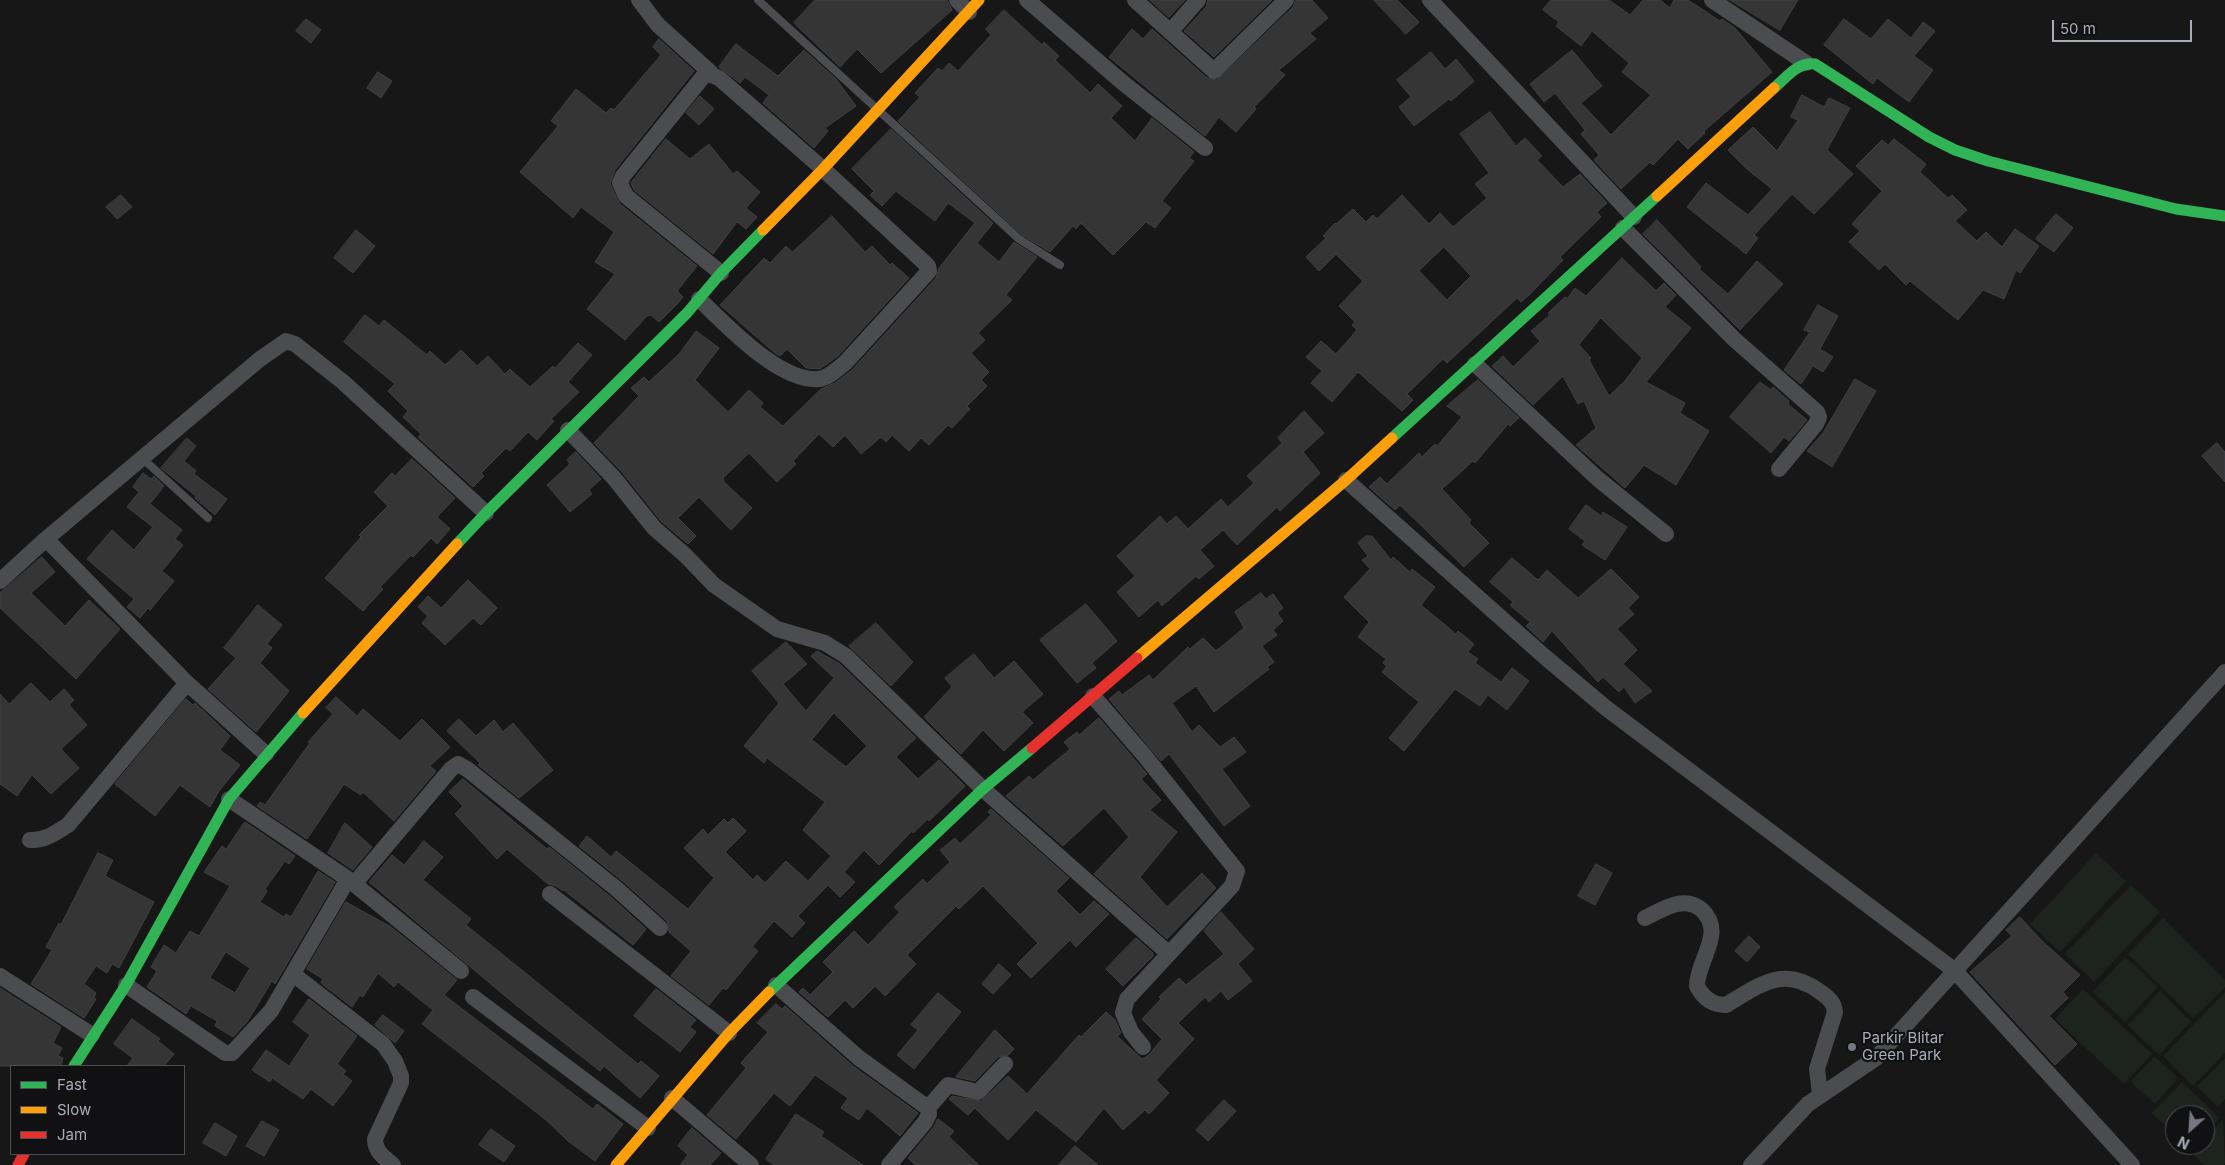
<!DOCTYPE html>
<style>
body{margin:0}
#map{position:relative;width:2225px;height:1165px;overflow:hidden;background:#171717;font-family:Inter,sans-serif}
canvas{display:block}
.legend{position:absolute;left:10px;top:1065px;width:175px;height:90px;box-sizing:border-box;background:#111113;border:1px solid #4d4f55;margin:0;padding:6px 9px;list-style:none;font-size:15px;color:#a8adb8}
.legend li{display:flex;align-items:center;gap:10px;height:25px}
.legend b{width:25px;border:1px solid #4d4f55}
.north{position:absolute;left:2165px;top:1105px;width:50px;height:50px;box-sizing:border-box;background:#111113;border:1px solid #4d4f55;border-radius:50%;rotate:206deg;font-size:14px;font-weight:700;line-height:20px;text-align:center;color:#a8adb8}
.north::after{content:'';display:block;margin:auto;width:18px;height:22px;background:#757880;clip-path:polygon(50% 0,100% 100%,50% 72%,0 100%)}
.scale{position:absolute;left:2052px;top:20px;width:140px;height:22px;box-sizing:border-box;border:2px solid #a8adb8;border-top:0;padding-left:6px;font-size:15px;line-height:18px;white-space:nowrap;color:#a8adb8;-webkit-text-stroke:4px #111113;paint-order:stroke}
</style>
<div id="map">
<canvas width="2225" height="1165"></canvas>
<ul class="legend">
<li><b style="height:6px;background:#30b455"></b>Fast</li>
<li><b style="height:6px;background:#ff9f0a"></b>Slow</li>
<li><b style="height:6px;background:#e5322d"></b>Jam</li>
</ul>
<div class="north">N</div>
<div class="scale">50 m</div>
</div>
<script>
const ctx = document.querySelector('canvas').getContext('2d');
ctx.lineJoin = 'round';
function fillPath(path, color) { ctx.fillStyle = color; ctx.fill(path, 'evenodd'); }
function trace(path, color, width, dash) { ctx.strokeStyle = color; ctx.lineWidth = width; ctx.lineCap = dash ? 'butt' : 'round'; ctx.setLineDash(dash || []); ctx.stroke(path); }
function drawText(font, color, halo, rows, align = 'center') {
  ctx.font = font + ' Inter,sans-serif'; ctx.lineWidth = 4.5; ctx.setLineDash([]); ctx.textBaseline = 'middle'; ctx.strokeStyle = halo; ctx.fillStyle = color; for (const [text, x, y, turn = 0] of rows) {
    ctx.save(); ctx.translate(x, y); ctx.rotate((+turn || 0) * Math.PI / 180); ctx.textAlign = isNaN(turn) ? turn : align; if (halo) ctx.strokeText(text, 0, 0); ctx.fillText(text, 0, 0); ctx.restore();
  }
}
const green = new Path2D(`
 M2096,853L2126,881L2060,952L2030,924Z
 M2131,885L2160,912L2094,982L2065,954Z
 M2163,918L2225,980V987L2193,1018L2128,954Z
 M2125,957L2158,987L2125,1022L2093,992Z
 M2083,989L2152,1054L2124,1084L2055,1019Z
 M2160,991L2191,1022L2159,1055L2128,1025Z
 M2225,992V1053L2193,1086L2163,1056Z
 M2154,1056L2178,1078L2155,1104L2131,1082Z
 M2225,1058V1099L2218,1106L2223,1112L2197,1086Z
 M2182,1082L2220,1118L2205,1134V1115H2175V1135L2152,1113Z
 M2223,1120L2225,1163L2223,1165H2204L2191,1152L2198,1145H2205V1138Z`);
const building = new Path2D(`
 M815,0H947L952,10L881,73L857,49L840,67L794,23Z
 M1150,0H1185L1169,17Z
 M1208,0H1272L1214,57L1184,31L1206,7Z
 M1296,0H1312L1328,18L1310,33L1316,39L1279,70L1285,75L1254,107L1256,109L1236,132L1219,117L1205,136L1109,57L1132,29L1143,39L1152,29L1207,78L1217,80L1293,7Z
 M1374,0H1397L1419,22L1406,34Z
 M1551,0H1609L1630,15L1643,0H1660L1670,8L1674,0H1688L1720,21L1722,19L1735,28L1772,72L1704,131L1705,133L1688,149L1678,139L1653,165L1650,162L1621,189L1594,160L1599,155L1581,134L1585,130L1555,93L1544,102L1530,84L1572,50L1602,86L1581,103L1611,135L1651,95L1622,72L1629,63L1592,31L1581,46L1556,26L1559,22L1543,10Z
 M1730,0H1798L1780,30Z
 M1004,10L1042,45L1044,42L1059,56L1055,60L1090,93L1098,84L1122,106L1111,118L1135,141L1152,118L1194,152L1189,158L1194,161L1162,201L1171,208L1155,228L1146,222L1113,255L1081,223L1076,229L1073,226L1050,252L1022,235L898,121L920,97L915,93L938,68L942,71L949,63L958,71L991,35L986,29Z
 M306,19L321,30L311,43L296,31Z
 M1844,19L1871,39L1888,19L1911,38L1923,22L1935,31L1914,56L1933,70L1909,102L1877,78L1873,84L1824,45Z
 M659,39L694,71L615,170L610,184L620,204L697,266L677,291L683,297L677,304L659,322L651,315L647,316L625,340L587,309L615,274L595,262L614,232L581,207L573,218L520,172L558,126L551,121L576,89L606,113L611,108L614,110L661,55L653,47Z
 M736,44L778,76L804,50L836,79L856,106L825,128L828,131L814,148L763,103L769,95L745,77L740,83L719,67Z
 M1431,52L1445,69L1456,59L1474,81L1451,101L1449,99L1414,126L1399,107L1411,97L1397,80Z
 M378,72L392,81L381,98L367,88Z
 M1802,95L1824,107L1829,98L1850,108L1827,150L1853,174L1814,214L1792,194L1754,235L1758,238L1746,254L1687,207L1706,183L1748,215L1772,189L1747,169L1728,150L1753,127L1777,151L1798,120L1791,117Z
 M700,96L714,109L699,125L686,113Z
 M1490,112L1516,146L1525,138L1542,156L1537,160L1563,187L1580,174L1607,203L1597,212L1601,217L1560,257L1563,260L1529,295L1521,302L1517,298L1447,363L1443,359L1407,394L1413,400L1402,411L1358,372L1332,402L1311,383L1322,371L1306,357L1321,341L1336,354L1357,330L1352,325L1355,322L1339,306L1363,281L1336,254L1319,271L1306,257L1326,238L1323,236L1335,223L1336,224L1353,209L1366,222L1373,215L1377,219L1402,195L1429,224L1440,213L1453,227L1487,198L1475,184L1489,173L1460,134ZM1444,247L1471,276L1447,300L1419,271Z
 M891,129L993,223L977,243L999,262L1014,242L1037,257L1006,295L1012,300L978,333L985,340L971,353L989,372L981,380L987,386L967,406L970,409L952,428L948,425L929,445L921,438L909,451L892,435L886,442L881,437L861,454L845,435L833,447L819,434L793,461L796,464L777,482L749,453L723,478L724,482L752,508L731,530L699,497L678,518L696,536L688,544L661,521L622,472L594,443L639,396L631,388L644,377L649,382L679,354L696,331L719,348L695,380L728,412L749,390L763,403L760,407L783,426L821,389L835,383L852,370L936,278L939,268L975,223L948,203L935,221L896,191L882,206L870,195L874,191L852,169Z
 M666,139L690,159L709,144L733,174L737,171L760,192L746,208L757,217L746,229L737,222L713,254L634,190L631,183Z
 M1894,139L1926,164L1920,172L1948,198L1952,195L1967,210L1955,221L1977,241L1986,232L2002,247L2015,229L2039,246L2020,273L2016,270L2004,299L1983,290L1958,320L1910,281L1906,285L1885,264L1879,270L1849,242L1860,231L1852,224L1882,191L1856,166L1882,140L1888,145Z
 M121,195L132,207L117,219L106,207Z
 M2056,214L2073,228L2054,252L2036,239Z
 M832,216L865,252L872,246L890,265L892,263L909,278L838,356L820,369L806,368L787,349L780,356L776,354L720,305L764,258L770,263L786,246L792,252Z
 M1657,220L1701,267L1699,269L1728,294L1757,261L1783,284L1740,330L1643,234Z
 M356,230L375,246L353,273L334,258Z
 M1622,258L1656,291L1664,283L1676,295L1665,307L1691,328L1646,382L1685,403L1680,413L1709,431L1676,485L1644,465L1625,488L1576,445L1596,428L1584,401L1578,404L1563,376L1533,405L1492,366L1503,356L1513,367L1540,341L1531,331L1550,315L1548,313L1565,297L1567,299L1575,288L1586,296ZM1601,318L1642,358L1625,381L1609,396L1589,360L1591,358L1579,345Z
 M1818,305L1838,316L1820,349L1833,357L1823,372L1813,366L1801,384L1784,370L1810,332L1804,330Z
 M365,315L379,326L384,320L427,355L430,351L445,365L461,350L477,366L488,356L505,374L510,369L530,387L553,366L555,368L578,343L592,355L568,382L579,392L551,419L554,421L537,440L528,432L510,451L506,448L481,473L484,476L473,487L418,437L421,434L403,417L408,411L388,391L395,384L344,342Z
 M1855,379L1876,391L1832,467L1807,451L1823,433Z
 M1478,380L1519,418L1510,426L1508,424L1475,463L1473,461L1442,489L1471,520L1469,523L1489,543L1464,567L1400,505L1395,510L1369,487L1380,477L1387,484L1419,453L1422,457L1435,444L1437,446L1462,417L1447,406Z
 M1760,382L1771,390L1773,387L1789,401L1788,404L1807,420L1789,441L1784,437L1771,453L1730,417Z
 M1304,411L1324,433L1303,452L1320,473L1280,511L1277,507L1237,545L1223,530L1200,550L1214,566L1199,579L1196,576L1162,606L1158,600L1139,617L1117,592L1135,576L1117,556L1160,516L1167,524L1176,516L1188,529L1221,499L1228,507L1254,483L1247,476L1282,443L1278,438Z
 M187,438L196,446L184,461L196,471L194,474L227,499L215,515L195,498L196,496L161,468Z
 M2217,443L2225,452V482L2202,456Z
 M576,452L601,479L589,490L592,494L570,512L547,485L570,464L567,460Z
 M412,459L455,498L437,517L450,529L437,544L431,538L413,557L411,555L380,587L383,589L363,611L325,578L361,537L359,535L388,506L374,492L392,473L395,476Z
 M143,473L151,479L154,476L164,486L150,504L182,530L175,539L183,545L162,571L174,581L150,610L148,608L140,618L127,607L134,599L87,559L112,530L134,550L153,527L127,507L139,492L133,487Z
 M1586,505L1601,516L1603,512L1627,527L1605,560L1582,545L1585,541L1569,529Z
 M1366,536H1372L1391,560L1393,557L1410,572L1412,569L1435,587L1421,605L1456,634L1458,631L1474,644L1468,652L1478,659L1475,663L1501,682L1512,668L1529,681L1507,710L1488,695L1480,706L1455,689L1404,751L1389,738L1419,702L1382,672L1387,666L1383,663L1386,659L1358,637L1369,622L1344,597L1370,569L1362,560L1368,556L1358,543Z
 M42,557L55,572L31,593L65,626L89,600L120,629L76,679L0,608V593Z
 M1512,558L1538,580L1547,570L1578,598L1611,569L1639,597L1628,608L1634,614L1617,629L1637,650L1623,664L1652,691L1635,703L1624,687L1619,692L1603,677L1598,682L1552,631L1543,642L1526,626L1530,622L1510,605L1513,602L1490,582Z
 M468,580L497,608L481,625L473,618L445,645L422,623L428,616L418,607L428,596L441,608Z
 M1261,593L1266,599L1273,594L1283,608L1277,613L1283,621L1273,630L1277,635L1262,646L1274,662L1267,667L1269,669L1214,712L1196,686L1172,703L1192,732L1199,725L1220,747L1234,737L1246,752L1222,769L1250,806L1224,826L1169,754L1161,761L1109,699L1119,691L1122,695L1149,675L1153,680L1188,647L1190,649L1203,638L1216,651L1244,628L1235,612Z
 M1086,604L1117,641L1092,663L1096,668L1077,683L1040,640Z
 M258,605L282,625L267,644L272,648L260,663L289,691L256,732L208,689L236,658L224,648Z
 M876,623L913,662L891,686L849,646Z
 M786,642L807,664L783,684L806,711L834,678L811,656L817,651L840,664L916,738L896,757L918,779L939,760L965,786L929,821L928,819L913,833L912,831L879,865L864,850L844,872L855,882L840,897L828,885L798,916L805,923L792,937L774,921L752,947L758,951L726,990L723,988L709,1005L671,976L691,951L669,932L667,921L625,883L579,846L587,836L611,857L616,851L688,909L714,878L684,848L703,829L708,835L724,819L728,823L733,818L746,831L725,852L753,880L757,875L765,883L786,861L808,881L831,856L803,830L825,802L767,758L764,763L744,746L779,703L752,671ZM834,713L867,746L846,767L812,740Z
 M974,654L994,678L1014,661L1043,694L1022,712L1033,723L1004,751L983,730L961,754L924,717L952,687L945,678Z
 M31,683L50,702L64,689L74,700L69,705L87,725L61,749L79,768L51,794L32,775L17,796L0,784V694L9,704Z
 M336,697L357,716L363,709L400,741L422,719L450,747L430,766L436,771L394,821L363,792L361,795L344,784L307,839L257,806L260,802L265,805L310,743L308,742L333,714L326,708Z
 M186,699L193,705L195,703L230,736L220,750L240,765L219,791L210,807L180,785L155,816L115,784Z
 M1099,718L1147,774L1141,779L1161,800L1150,810L1177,832L1140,877L1167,907L1202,873L1216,888L1167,939L1094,874L1129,837L1104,808L1063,846L1006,796L1029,776L1033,780L1070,749L1064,742L1077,732L1079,735Z
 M459,719L476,736L494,720L503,732L513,723L553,770L519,798L478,765L480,763L447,731Z
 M463,779L547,849L549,847L612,898L646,929L633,945L564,890L563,891L556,886L548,884L507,849L497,859L455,814L463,806L449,792Z
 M991,809L1069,878L1056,891L1080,915L1094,901L1109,914L1076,947L1070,940L1031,978L1017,964L1038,943L983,886L959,909L956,906L907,955L916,964L885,996L875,986L853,1008L845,1000L828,1017L799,992L803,988L810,995L833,972L823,962L854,931L868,945L900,912L894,907L923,879L927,884L950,862L940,850L955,838L960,844L991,815L988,812Z
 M245,822L295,856L289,864L285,861L265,889L267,891L260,902L284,917L286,914L291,917L318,871L335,882L275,984L272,981L247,1022L233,1037L215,1026L217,1021L191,1006L186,1014L147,987L157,971L151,967L164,945L176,953L190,931L199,936L230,886L204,872L222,846L226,849ZM226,952L250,968L235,993L210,978Z
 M345,823L372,847L353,870L328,853Z
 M424,841L443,857L423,880L471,919L466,925L638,1064L641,1061L659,1076L640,1098L604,1066L600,1071L516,1005L369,882L392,855L404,865Z
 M98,853L113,860L105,876L154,902L119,968L112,964L107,973L96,966L84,984L96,993L94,997L96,999L84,1018L31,984L52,950L46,947L59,923L61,924Z
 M1596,864L1612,873L1595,905L1578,896Z
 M346,902L391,927L457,980L444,995L593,1109L597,1104L623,1124L595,1161L568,1141L545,1119L422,1024L433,1010L398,982L394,987L378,973L363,997L360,995L352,1007L321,983L323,979L307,969Z
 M1221,912L1254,949L1238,964L1252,981L1228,1000L1221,991L1209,1002L1205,997L1178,1023L1194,1039L1156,1080L1169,1093L1149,1114L1145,1110L1123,1130L1104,1108L1076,1142L1036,1110L1008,1140L975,1108L968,1115L949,1099L952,1096L981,1101L1008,1076L1027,1094L1079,1035L1081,1037L1106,1012L1115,1020L1121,1033L1117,1036L1142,1059L1149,1055L1162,1039L1142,1019L1161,999L1159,997L1179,978L1186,985L1224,954L1204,931Z
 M2020,917L2042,941L2080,975L2063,992L2068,998L2049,1016L2077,1044L2055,1065L1970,972L2012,936L2006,930Z
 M1749,936L1760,947L1747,962L1735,951Z
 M1136,938L1153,953V956L1123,986L1106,969Z
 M999,964L1011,975L993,994L982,984Z
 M0,988L61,1027L53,1043L62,1048L58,1056L63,1058L61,1066H0Z
 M656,989L696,1020L690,1027L696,1032L680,1052L634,1016Z
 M938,993L961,1012L914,1069L897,1055L918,1030L911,1025Z
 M309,999L357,1036L337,1064L346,1071L343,1074L352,1081L333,1106L311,1089L303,1099L272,1078L270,1082L252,1070L266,1050L289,1066L310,1035L293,1022Z
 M776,1004L782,1009L785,1006L853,1066L918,1113L900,1136L867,1108L859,1120L841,1108L848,1098L815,1075L790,1106L774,1093L736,1139L707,1115L746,1068L741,1063L768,1032L757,1023Z
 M383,1015L404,1031L395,1043L375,1025Z
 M132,1019L160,1039L158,1041L174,1054L164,1066H127L133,1058L114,1044Z
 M995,1030L1014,1049L1008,1055L998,1057L975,1081L956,1077Z
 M1224,1100L1236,1111L1208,1141L1196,1130Z
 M796,1114L824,1132L821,1136L863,1165H774L766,1159Z
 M938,1119L954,1131L949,1137L979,1165H915L908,1158L933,1128Z
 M262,1121L279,1130L264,1156L246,1146Z
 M215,1123L237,1136L226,1156L203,1143Z
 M692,1128L721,1153L710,1165H680L688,1155L678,1146Z
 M491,1129L515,1146L504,1162L479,1145Z
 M1075,1146L1098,1165H1059Z`);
const lane = new Path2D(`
 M758,0L1019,239L1060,265
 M142,458L208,518`);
const street = new Path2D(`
 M639,0L658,25L711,73
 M957,0L969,12
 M1027,0L1122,82L1205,148
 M1135,0L1214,71L1286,0
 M1430,0L1634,217
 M1712,0L1806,63
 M1170,32L1198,0
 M1623,228L1734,339L1817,412L1819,417L1816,424L1779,469
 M699,299C725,324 780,383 819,379C829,378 837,369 845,363L929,271L928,266L823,169L719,78L706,73L623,176L620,183L626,196L721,273
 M1475,364L1598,479L1666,534
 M568,430L614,478L654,528L685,555L714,585L777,629L825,643L846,656L983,789L1167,952
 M1346,480L1545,657L1606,708L1954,970L2132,1165
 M46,539L187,683L266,754
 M0,581L46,539L260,359L286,341L295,344L343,382L486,513
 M1093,696L1144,755L1237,871L1232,886L1127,999L1123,1013L1131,1032L1143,1047
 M229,799L348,879L461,971
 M30,840C45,841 55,833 68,825L187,683
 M354,884L451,769L458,764L467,769L618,890L660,928
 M550,894L729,1033
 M1645,918C1662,910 1684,894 1702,910C1726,933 1697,960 1697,986C1703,998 1712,1005 1726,1005C1760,985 1783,965 1819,991C1827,997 1834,1001 1835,1012L1817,1069L1820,1094
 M293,974L383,1044L395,1061L401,1076V1083L375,1139C375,1152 384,1157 393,1165
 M0,976L92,1035
 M126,985L225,1053H232L271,1011L348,879
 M776,985L859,1058L928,1108L929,1114L925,1122L889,1165
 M473,997L648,1128
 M672,1098L751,1165
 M928,1108L948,1085L978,1092L1005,1064
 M1751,1165L1808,1104L1876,1058L2225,672`);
const fast = new Path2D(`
 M1774,88C1787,77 1797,62 1815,64L1929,137L1955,150L1988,161L2176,209L2225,216
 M1392,438L1657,196
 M457,544L486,513L687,313L721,273L763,230
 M769,992L983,789L1032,748
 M74,1066L126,985L229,799L303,713`);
const slow = new Path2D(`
 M1657,196L1774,88
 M763,230L823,169L979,0
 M1137,658L1346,480L1392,438
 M303,713L457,544
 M616,1165L729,1033L769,992`);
const jam = new Path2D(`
 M1032,748L1137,658
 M18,1165L24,1154`);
const markers = [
 [1852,1047,5,"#757880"]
];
const poiNames = [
 ["Parkir Blitar",1862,1038],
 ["Green Park",1862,1055]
];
fillPath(green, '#1d241e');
fillPath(building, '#353536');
trace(building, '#3f4043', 1);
trace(lane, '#4b4c50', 8);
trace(street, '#4b4c50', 16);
trace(fast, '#30b455', 11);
trace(slow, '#ff9f0a', 11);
trace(jam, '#e5322d', 11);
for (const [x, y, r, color] of markers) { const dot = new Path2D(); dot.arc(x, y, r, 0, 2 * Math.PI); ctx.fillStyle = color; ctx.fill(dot); trace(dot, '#111113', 2); }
drawText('15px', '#a8adb8', '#111113', poiNames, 'left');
</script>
